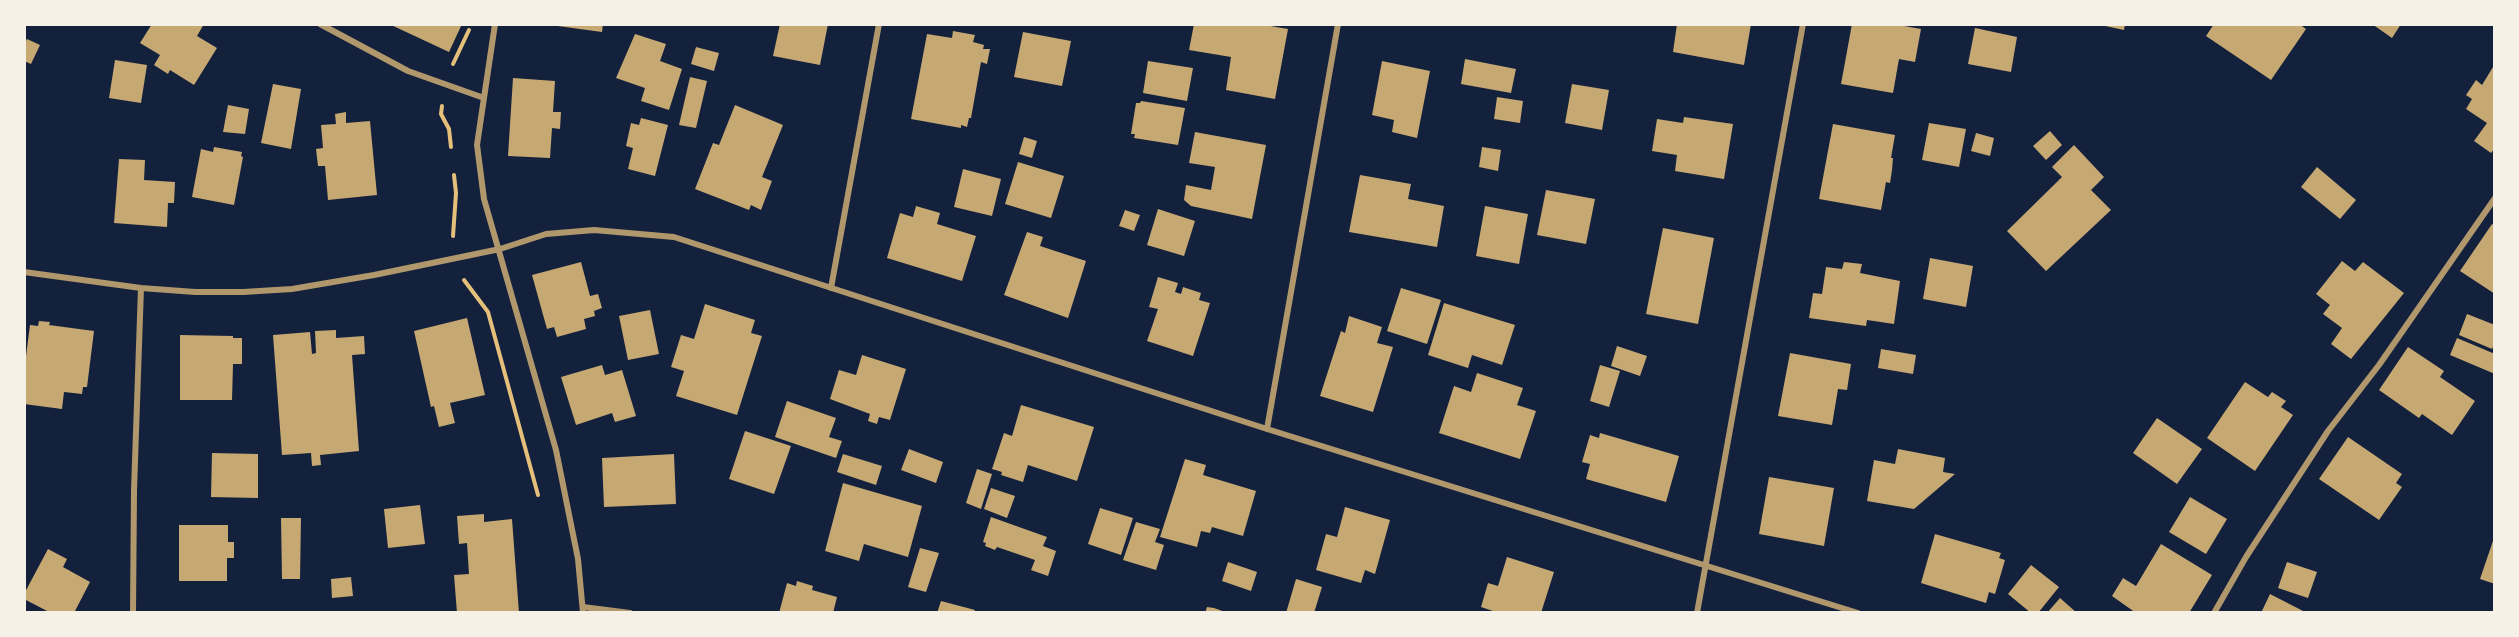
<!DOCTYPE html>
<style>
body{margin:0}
#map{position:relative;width:2519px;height:637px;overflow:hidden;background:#14213d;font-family:"Titillium Web",sans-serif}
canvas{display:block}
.frame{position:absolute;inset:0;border:26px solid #f6f1e7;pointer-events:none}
</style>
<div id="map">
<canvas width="2519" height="637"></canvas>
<div class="frame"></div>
</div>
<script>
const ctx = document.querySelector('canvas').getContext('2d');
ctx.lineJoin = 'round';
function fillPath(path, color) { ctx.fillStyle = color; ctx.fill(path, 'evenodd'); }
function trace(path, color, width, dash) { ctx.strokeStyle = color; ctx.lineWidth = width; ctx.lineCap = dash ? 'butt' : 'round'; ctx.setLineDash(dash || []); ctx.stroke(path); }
const building = new Path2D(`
 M152,24H204L197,36L217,48L194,85L170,70L168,74L154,65L160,55L140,43Z
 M389,24H462L449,52Z
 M543,24H603L602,32Z
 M780,24H828L820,65L773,56Z
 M1194,24H1259L1288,29L1275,99L1226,90L1231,57L1189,50Z
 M1677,24H1751L1744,65L1673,52Z
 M1852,24H1893L1921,29L1915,62L1899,59L1893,93L1841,84Z
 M2096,24H2125L2124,30Z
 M2214,24H2299L2306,29L2271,80L2206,36Z
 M2372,24H2401L2392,38Z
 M1975,28L2017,37L2011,72L1968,64Z
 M953,31L975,35L973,42L984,45L983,49H990L987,64L981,62L971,118H969L967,127L961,125V128L911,119L927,34L952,38Z
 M1023,32L1071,41L1062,86L1014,77Z
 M635,34L666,44L660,61L682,69L669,110L641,101L645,88L616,78Z
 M27,39L40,45L31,64L24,61V45Z
 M696,47L719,53L714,71L691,64Z
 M1465,59L1516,69L1511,93L1461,84Z
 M115,60L147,65L141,103L109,98Z
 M1148,61L1193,68L1187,101L1143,93Z
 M1382,61L1430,71L1417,138L1392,132L1394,120L1372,115Z
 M2493,67L2495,148L2491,153L2474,141L2487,123L2466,109L2472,99L2466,95L2476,80L2482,85Z
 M690,77L707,81L696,128L679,125Z
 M513,78L555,81L553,112H561L560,129L552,128L550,158L508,156Z
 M273,84L301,89L291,149L261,143Z
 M1572,84L1609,90L1602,130L1565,123Z
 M1497,97L1523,101L1520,123L1494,119Z
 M1141,101L1185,108L1178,145L1134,138L1135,134H1131L1136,103H1140Z
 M228,105L249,109L245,134L223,132Z
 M735,105L783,125L762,177L772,181L761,210L751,205L749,210L695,189L713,143L719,145Z
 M346,112V123L370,121L377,195L328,200L325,166H318L316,149L323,148L321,125L336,124L335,114Z
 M1684,117L1733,124L1724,179L1675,171L1677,155L1652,151L1657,119L1683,123Z
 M641,118L668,125L655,176L628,169L633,148L626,146L631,123L639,125Z
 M1929,123L1966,129L1959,167L1922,160Z
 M1833,124L1895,135L1891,158H1893L1892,170L1890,183L1886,182L1881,210L1819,199Z
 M2050,131L2062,145L2046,160L2033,146Z
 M1195,132L1266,145L1252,219L1191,206L1184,200L1186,185L1211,190L1215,167L1189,163Z
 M1976,133L1994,138L1990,156L1971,151Z
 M1024,137L1037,141L1032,158L1019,154Z
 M2074,145L2104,177L2091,190L2111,210L2046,271L2007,231L2062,177L2052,167Z
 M214,147L242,152L241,156L243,157L234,205L192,197L201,149L213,152Z
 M1482,147L1501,150L1498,171L1479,167Z
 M119,159L145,160L144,180L175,182L174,203H168L167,227L114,223Z
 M1018,162L1064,176L1051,218L1005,204Z
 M2317,167L2356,200L2340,219L2301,187Z
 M963,169L1001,179L992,216L954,207Z
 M1360,175L1411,184L1408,199L1444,206L1437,247L1349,232Z
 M1546,190L1595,199L1586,244L1537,235Z
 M916,206L940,213L937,224L976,236L962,281L887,258L900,213L913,217Z
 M1485,206L1528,214L1519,264L1476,256Z
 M1158,209L1195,221L1184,256L1147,245Z
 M1125,210L1140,215L1134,231L1119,226Z
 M2492,224L2495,226V294L2460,271Z
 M1663,228L1714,238L1698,324L1646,314Z
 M1027,232L1043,237L1040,246L1086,261L1068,318L1004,295Z
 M1930,258L1973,266L1966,307L1923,299Z
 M2342,261L2355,271L2363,262L2404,293L2351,359L2331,344L2342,328L2323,314L2330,305L2316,294Z
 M581,262L590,296L598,294L602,308L594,311L595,316L584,319L586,329L557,337L554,327L547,329L532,275Z
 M1844,262L1862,264L1860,273L1900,281L1894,324L1867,320L1866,326L1809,318L1813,293L1822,294L1826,267L1842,269Z
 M1158,277L1178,283L1175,292L1181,294L1183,287L1201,293L1199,300L1210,303L1193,356L1147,341L1158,309L1149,307Z
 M1401,288L1441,300L1427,344L1387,331Z
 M1444,303L1515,325L1502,365L1472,355L1468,368L1428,355Z
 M705,304L755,320L751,333L762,336L737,415L676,396L684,371L671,367L681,335L694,339Z
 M650,310L659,354L628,360L619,316Z
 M2467,314L2495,325V342L2492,349L2459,335Z
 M1349,316L1382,327L1377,343L1393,347L1373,412L1320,396L1341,331L1345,333Z
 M467,318L485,395L450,403L455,423L439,427L434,406L431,407L414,331Z
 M39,321L50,322L49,325L94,331L87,387H83L82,394L64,392L62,409L24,404V372L30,325L38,326Z
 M336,330V338L364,336L365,354L352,355L359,451L320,455L321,465L312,466L311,453L282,455L273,335L310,332L312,354L316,353L315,331Z
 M180,335L233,336V338H242V364H233L232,400H180Z
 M2457,338L2495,354V374L2450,355Z
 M1617,346L1647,356L1640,376L1611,366Z
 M2408,347L2444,371L2440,377L2475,401L2452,435L2422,414L2419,418L2379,390Z
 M1881,349L1916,355L1913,374L1878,368Z
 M1790,353L1851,364L1847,390L1838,389L1832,425L1778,416Z
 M862,355L906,369L890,420L879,417L877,424L868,421L870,414L830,399L839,370L856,375Z
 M602,365L605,375L622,370L636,416L615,422L612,413L576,425L561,377Z
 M1600,365L1620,371L1609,407L1590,401Z
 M1477,373L1523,388L1517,405L1536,411L1520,459L1439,433L1454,386L1471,392Z
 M2245,382L2268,397L2272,392L2286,401L2281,407L2293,415L2255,471L2207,438Z
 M787,401L836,418L829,437L842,441L836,458L775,437Z
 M1021,405L1094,427L1077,481L1028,465L1023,482L1001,475L1002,472L992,469L1004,433L1012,436Z
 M2157,418L2202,449L2177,484L2133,453Z
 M745,431L791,446L774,494L729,479Z
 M1600,433L1679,456L1666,502L1586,479L1590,464L1582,462L1590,435L1599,438Z
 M2348,437L2402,474L2396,483L2402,487L2379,520L2319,479Z
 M909,449L943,462L936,483L901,470Z
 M1898,449L1945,458L1943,472L1955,474L1914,509L1867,501L1874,460L1895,464Z
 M212,453L258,454V498L211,497Z
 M674,454L676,504L604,507L602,458Z
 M843,454L882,466L876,485L837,472Z
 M1185,459L1206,465L1203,475L1256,491L1243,536L1212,527L1210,533L1201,531L1197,547L1160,537Z
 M977,469L992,474L981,509L966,503Z
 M1769,477L1834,488L1824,546L1759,534Z
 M843,483L922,506L908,557L864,544L859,561L825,551Z
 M991,488L1015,496L1007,518L984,509Z
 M2190,497L2227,519L2206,554L2169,532Z
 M420,505L425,544L388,548L384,509Z
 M1345,507L1390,520L1375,574L1365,570L1361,583L1316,570L1326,534L1337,537Z
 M1100,508L1133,518L1121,555L1088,544Z
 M484,514V522L512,519L519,613H457L454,575L469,574L467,543L459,544L457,516Z
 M991,517L1047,537L1043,546L1056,551L1048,576L1031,570L1035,560L997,547L995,550L985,546L986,543L983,542Z
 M281,518H301L300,579H282Z
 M1136,522L1160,529L1155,542L1164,545L1156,570L1123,560Z
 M179,525H228V542H234V558H227V581H179Z
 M1935,534L2001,553L1999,558L2005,560L1995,594L1989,592L1986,603L1921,583Z
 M2495,535V584L2480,579Z
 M2161,544L2212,575L2189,613H2136L2112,596L2123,578L2136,586Z
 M920,548L939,553L926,592L908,587Z
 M48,549L67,559L63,567L90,582L74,613H51L24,599V594Z
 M1507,557L1554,572L1541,613H1499L1481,607L1488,583L1498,586Z
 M1228,562L1257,572L1251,591L1222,581Z
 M2287,562L2317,572L2308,598L2278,588Z
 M2031,565L2059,587L2038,613H2031L2008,594Z
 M351,577L353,596L332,598L331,579Z
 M1296,579L1322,587L1314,613H1286Z
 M797,581L813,586L812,590L837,597L833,613H779L787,583L796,586Z
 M2270,594L2307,613H2261Z
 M2060,598L2077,613H2047Z
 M941,601L975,610L974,613H937Z
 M1207,607L1214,608L1228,613H1205Z`);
const path = new Path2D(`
 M453,64L469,30
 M442,106L441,114L449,129L451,147
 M453,236L456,193L454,175
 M464,280L488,312L538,495`);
const minor = new Path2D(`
 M320,24L408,71L484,98
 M495,24L477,145L484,199L556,450L578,559L583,613
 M24,272L141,288L195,292H243L292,289L374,275L500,249L546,234L594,230L674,237L1267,429L1858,613
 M831,288L879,24
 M1267,429L1338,24
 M583,607L630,613
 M133,613L134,490L141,288
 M1697,613L1803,24
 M2214,613L2246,557L2328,431L2379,365L2495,198`);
fillPath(building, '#c6a872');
trace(path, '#e5c07b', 4);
trace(minor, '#b1986c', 6);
</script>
